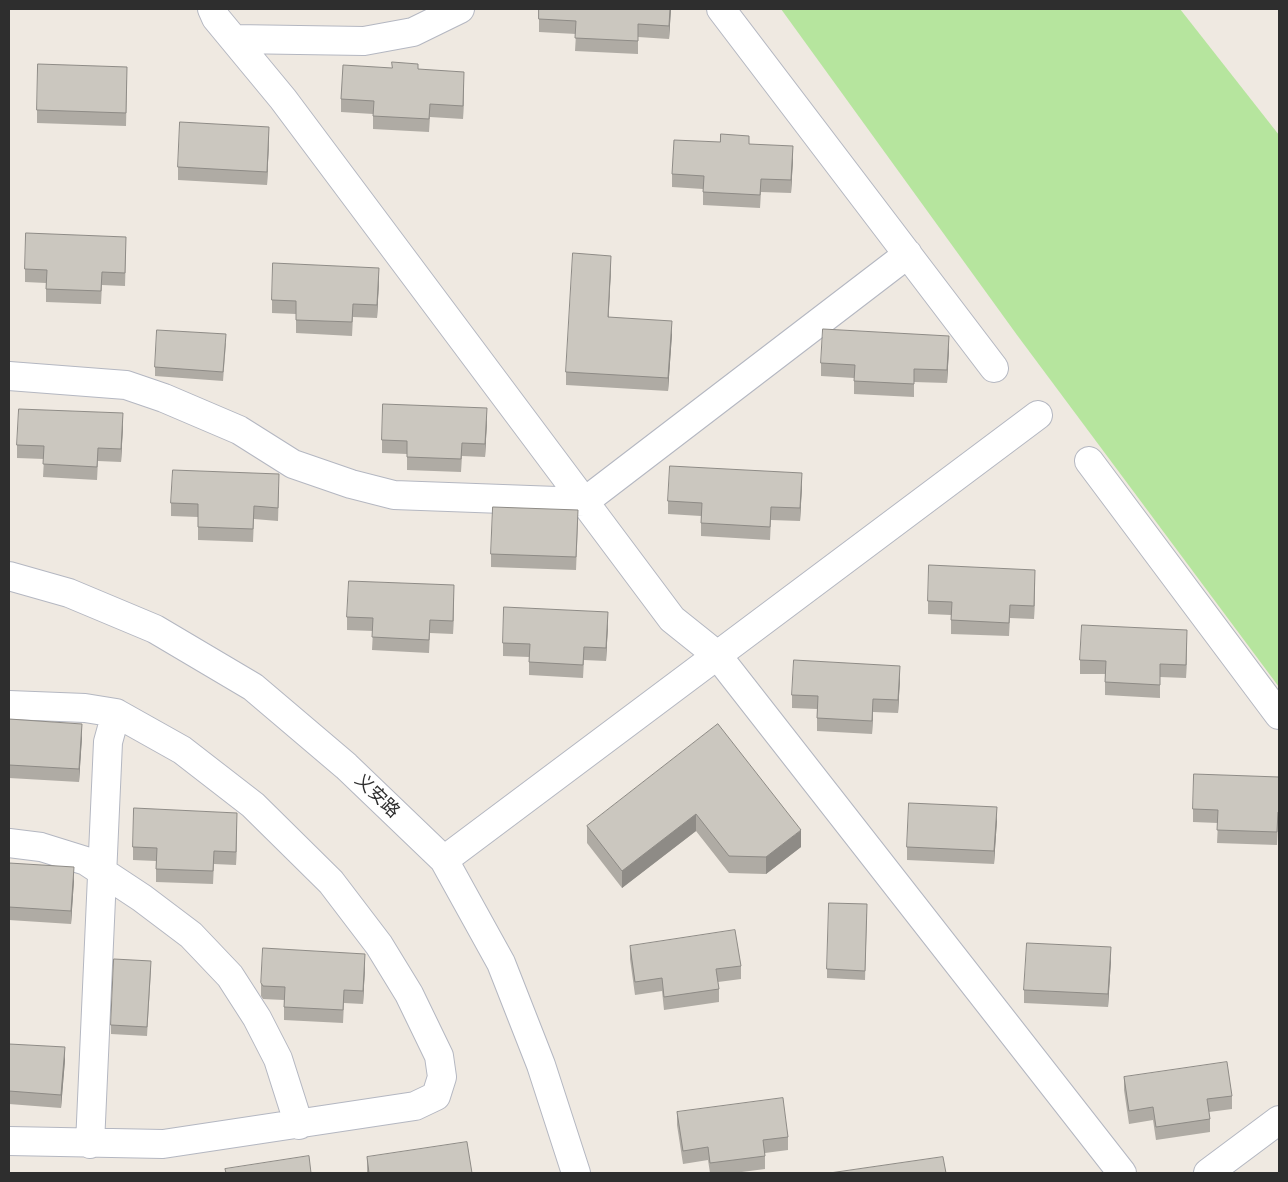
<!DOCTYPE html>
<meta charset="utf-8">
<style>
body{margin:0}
#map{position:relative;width:1288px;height:1182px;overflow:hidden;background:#efe9e1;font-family:"IBM Plex Sans",sans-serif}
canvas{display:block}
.frame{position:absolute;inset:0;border:10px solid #2e2e2e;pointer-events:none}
</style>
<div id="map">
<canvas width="1288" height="1182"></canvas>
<div class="frame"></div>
</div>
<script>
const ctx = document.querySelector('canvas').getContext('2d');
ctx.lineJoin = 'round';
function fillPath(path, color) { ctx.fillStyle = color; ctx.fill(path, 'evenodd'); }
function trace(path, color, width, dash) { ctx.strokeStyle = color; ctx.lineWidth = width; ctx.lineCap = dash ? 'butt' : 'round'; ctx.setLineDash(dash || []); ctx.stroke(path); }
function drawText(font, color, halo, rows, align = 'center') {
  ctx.font = font + ' "IBM Plex Sans","Noto Sans SC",sans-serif'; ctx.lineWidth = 4; ctx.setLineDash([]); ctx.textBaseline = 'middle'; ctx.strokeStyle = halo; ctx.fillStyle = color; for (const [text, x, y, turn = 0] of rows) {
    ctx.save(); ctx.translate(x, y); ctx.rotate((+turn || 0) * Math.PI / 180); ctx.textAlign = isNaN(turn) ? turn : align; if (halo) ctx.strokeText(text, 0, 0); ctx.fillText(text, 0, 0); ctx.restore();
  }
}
const green = new Path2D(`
 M781,9H1180L1279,135V687L1017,335Z`);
const minor = new Path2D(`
 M212,9L216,18L283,99L672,619L717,655L1122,1173
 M721,9L994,368
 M234,39L364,41L413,32L460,9
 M9,376L126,385L164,398L239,430L293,464L351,484L394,495L584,502L908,254
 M1089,461L1279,715
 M9,576L69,593L155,629L253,687L346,766L444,860L501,963L541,1065L576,1173
 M9,705L85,708L116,713L182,750L253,805L331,882L379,945L409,994L439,1056L442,1077L436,1096L415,1106L163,1144L9,1141
 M9,843L41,847L86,861L142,898L191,935L230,976L257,1018L278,1059L299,1125
 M444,860L1038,415
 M90,1144L108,742L116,713
 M1208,1173L1279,1120`);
const wall = new Path2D(`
 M539,9H671L669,39L638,37V54L575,51L576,34L539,32Z
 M418,69L464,85L463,119L430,117L429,132L373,129V114L341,112V99Z
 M127,80L126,126L37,123V110Z
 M269,140L267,185L178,180V167Z
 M749,144L793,159L791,193L761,192L760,208L703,205V189L672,187V174Z
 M126,250L125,286L102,285L101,304L46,302V283L25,282V269Z
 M611,269L608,317L672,334L668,391L566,385V372Z
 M379,281L377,318L353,317L352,336L296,333V314L272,313V300Z
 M226,343L223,381L155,376V367Z
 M949,349L947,383L914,382V397L854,394V378L821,376V363Z
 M487,421L485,457L462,456L461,472L407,470V454L382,453V440Z
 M123,426L121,462L98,461L97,480L43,477L44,459L17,458V445Z
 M802,486L800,521L771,520L770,540L701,536V516L668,514V501Z
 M279,487L278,521L254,519L253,542L198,540V517L171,516V503Z
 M578,523L576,570L491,567V554Z
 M1035,583L1034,619L1010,618L1009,636L951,634V615L928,614V601Z
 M454,598L453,634L430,633L429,653L372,650L373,631L347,630V617Z
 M608,625L606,661L584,660L583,678L529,675V657L503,656V643Z
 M1187,643L1186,678L1160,677V698L1105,695V674H1080V660Z
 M900,679L898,713L873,712L872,734L817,731V709L792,708V695Z
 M9,719L82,737L79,782L9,778Z
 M718,724L801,847L766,874L729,873L696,831L622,888L587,843V826Z
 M1279,777V825H1278L1277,845L1217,843L1218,823L1193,822V809Z
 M997,820L994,864L907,860V847Z
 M237,826L236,865L214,864L213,884L156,882V861L133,860V847Z
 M9,863L74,880L71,924L9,920Z
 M867,913L865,980L827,978V969Z
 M630,946L741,966V979L718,982L719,989V1002L664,1010L662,991L635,995L630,959Z
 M1111,960L1108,1007L1024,1003V990Z
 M365,967L363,1004L344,1003L343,1023L284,1020V1000L263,999L261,996V983Z
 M151,970L147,1036L111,1034V1025Z
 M9,1044L65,1060L61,1108L9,1104Z
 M1124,1077L1232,1096V1109L1209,1112L1210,1119V1132L1156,1140L1153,1120L1129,1124L1124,1090Z
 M677,1112L788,1137V1150L765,1153V1169L734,1173H710L708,1160L683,1164L677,1125Z
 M367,1157L472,1173H367Z`);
const shadedWall = new Path2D(`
 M670,9H671L669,39V26Z
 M464,72V85L463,119V106Z
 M269,127V140L267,185V172Z
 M793,146V159L791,193V180Z
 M611,256V269L608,330V317Z
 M379,268V281L377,318V305Z
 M672,321V334L668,391V378Z
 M949,336V349L947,383V370Z
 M487,408V421L485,457V444Z
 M123,413V426L121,462V449Z
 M802,473V486L800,521V508Z
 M1035,570V583L1034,619V606Z
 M454,585V598L453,634V621Z
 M608,612V625L606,661V648Z
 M1187,630V643L1186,678V665Z
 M900,666V679L898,713V700Z
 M873,699V712L872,734V721Z
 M82,724V737L79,782V769Z
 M997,807V820L994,864V851Z
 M237,813V826L236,865V852Z
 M696,814V831L622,888V871Z
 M801,830V847L766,874V857Z
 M74,867V880L71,924V911Z
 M1111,947V960L1108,1007V994Z
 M365,954V967L363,1004V991Z
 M65,1047V1060L61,1108V1095Z`);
const building = new Path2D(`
 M539,9H670L669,26L638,24V41L575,38L576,21L539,19Z
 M392,62L418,64V69L464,72L463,106L430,104L429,119L373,116L374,101L341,99L343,65L392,68Z
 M38,64L127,67L126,113L37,110Z
 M180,122L269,127L267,172L178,167Z
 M721,134L749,136V144L793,146L791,180L761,179L760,195L703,192L704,176L672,174L674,140L720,142Z
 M26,233L126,237L125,273L102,272L101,291L46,289L47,270L25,269Z
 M573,253L611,256L608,317L672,321L668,378L566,372Z
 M273,263L379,268L377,305L353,304L352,322L296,320V301L272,300Z
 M823,329L949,336L947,370L914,369V384L854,381L855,365L821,363Z
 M157,330L226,334L223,372L155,367Z
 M383,404L487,408L485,444L462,443L461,459L407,457V441L382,440Z
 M19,409L123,413L121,449L98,448L97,467L43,464L44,446L17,445Z
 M670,466L802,473L800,508L771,507L770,527L701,523L702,503L668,501Z
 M173,470L279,474L278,508L254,506L253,529L198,527V504L171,503Z
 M493,507L578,510L576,557L491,554Z
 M929,565L1035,570L1034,606L1010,605L1009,623L951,620L952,602L928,601Z
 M349,581L454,585L453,621L430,620L429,640L372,637L373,618L347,617Z
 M504,607L608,612L606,648L584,647L583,665L529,662L530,644L503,643Z
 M1082,625L1187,630L1186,665L1160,664V685L1105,682L1106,661L1080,660Z
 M794,660L900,666L898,700L873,699L872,721L817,718L818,696L792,695Z
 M9,719L82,724L79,769L9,765Z
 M718,724L801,830L766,857L729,856L696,814L622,871L587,826Z
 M1194,774L1279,777V812H1278L1277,832L1217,830L1218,810L1193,809Z
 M909,803L997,807L994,851L907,847Z
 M134,808L237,813L236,852L214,851L213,871L156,869L157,848L133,847Z
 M9,863L74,867L71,911L9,907Z
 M829,903L867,904L865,971L827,969Z
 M735,930L741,966L716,969L719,989L664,997L662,978L635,982L630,946Z
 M1027,943L1111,947L1108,994L1024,990Z
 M263,948L365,954L363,991L344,990L343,1010L284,1007L285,987L263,986L261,983Z
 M114,959L151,961L147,1027L111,1025Z
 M9,1044L65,1047L61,1095L9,1091Z
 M1227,1062L1232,1096L1207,1099L1210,1119L1156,1127L1153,1107L1129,1111L1124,1077Z
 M783,1098L788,1137L763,1140L765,1156L710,1163L708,1147L683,1151L677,1112Z
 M467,1142L472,1173H369L367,1157Z
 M309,1156L311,1173H226L225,1169Z
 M943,1157L946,1173H830Z`);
const streetNames = [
 ["义安路",377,796,44]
];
fillPath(green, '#b6e59e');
trace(minor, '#b4b7c1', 30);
trace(minor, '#fff', 28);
fillPath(wall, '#afaba4');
fillPath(shadedWall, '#8e8b86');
fillPath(building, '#cbc7bf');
trace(building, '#8e8b86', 1);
drawText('18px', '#2e2e2e', '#fff', streetNames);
</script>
